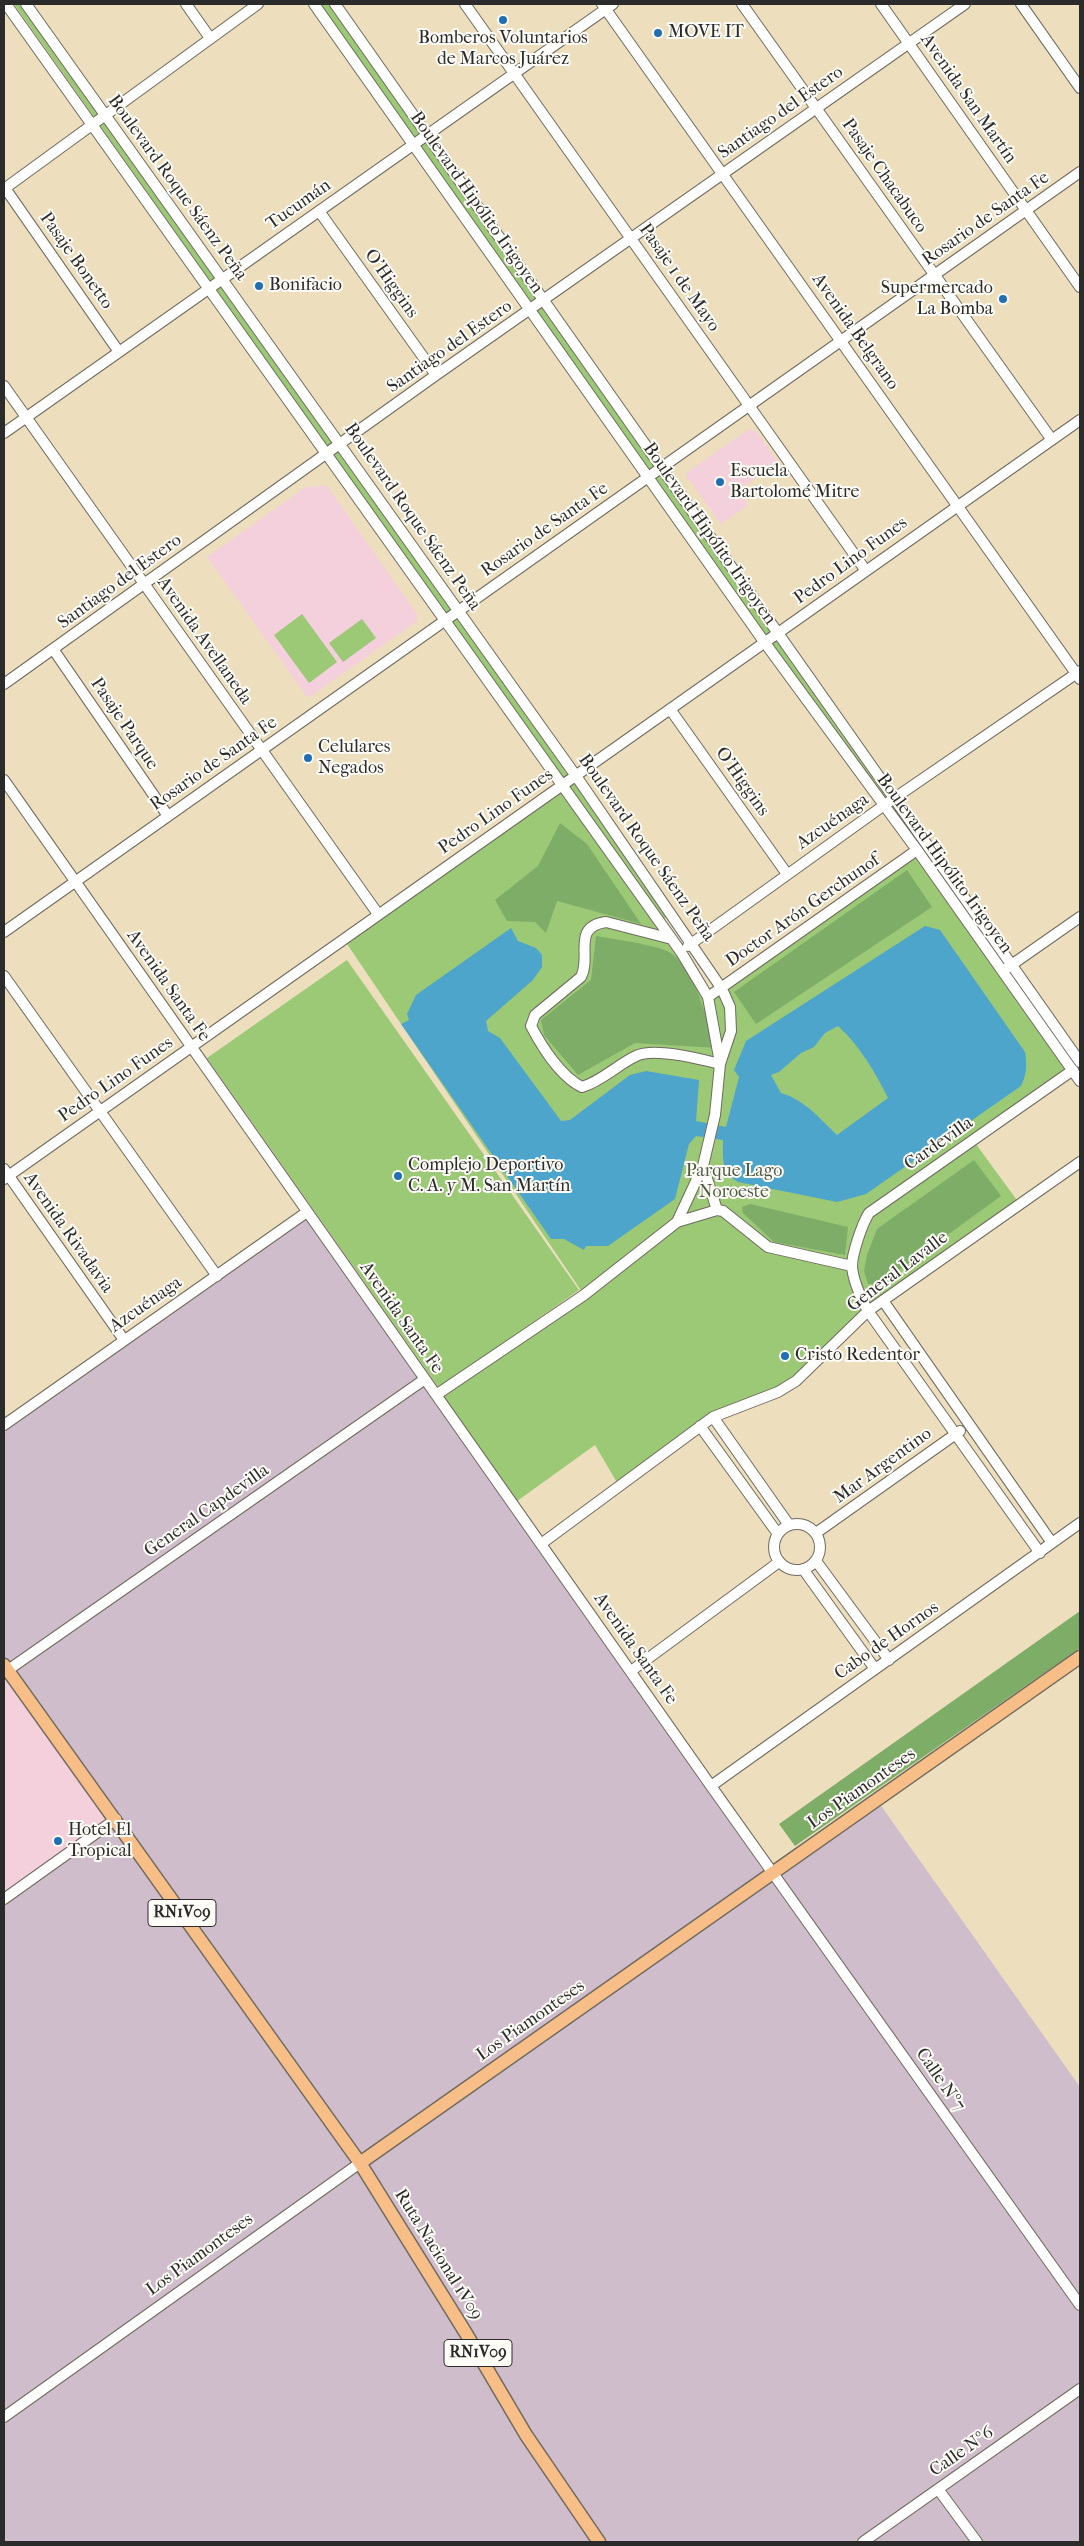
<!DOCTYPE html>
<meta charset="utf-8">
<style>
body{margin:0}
#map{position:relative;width:1084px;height:2546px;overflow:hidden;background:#eddfbe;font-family:"IM FELL French Canon",serif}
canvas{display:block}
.frame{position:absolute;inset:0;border:5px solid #2b2b2b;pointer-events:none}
</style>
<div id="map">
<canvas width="1084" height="2546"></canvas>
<div class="frame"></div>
</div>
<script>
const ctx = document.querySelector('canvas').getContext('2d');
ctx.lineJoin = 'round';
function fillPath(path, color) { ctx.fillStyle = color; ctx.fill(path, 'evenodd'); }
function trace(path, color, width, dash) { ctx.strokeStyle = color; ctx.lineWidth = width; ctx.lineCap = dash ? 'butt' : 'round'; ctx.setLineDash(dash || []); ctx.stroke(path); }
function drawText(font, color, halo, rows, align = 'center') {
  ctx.font = font + ' "IM FELL French Canon",serif'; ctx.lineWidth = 4; ctx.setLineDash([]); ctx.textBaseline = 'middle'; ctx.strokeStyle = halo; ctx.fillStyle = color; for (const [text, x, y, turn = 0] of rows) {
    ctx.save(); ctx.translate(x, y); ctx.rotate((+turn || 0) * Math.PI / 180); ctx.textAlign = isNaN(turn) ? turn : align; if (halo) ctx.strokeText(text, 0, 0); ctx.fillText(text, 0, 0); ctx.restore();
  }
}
const built = new Path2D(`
 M748,430L756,431L778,462L738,490L748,505L721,524L685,474Z
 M327,486L417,614V621L308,698L207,557L306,487Z
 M4,1665L116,1819L4,1899Z`);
const industrial = new Path2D(`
 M307,1212L773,1873L877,1800L1080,2087V2542H4V1899L116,1819L4,1665V1425Z`);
const green = new Path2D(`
 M14,4H22L668,916L663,920Z
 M314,4H335L1080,1062V1082L1072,1071L973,1140L1019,1203L884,1302L796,1381L726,1412L619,1486L595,1445L513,1504L436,1395L584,1295L343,938L561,785L708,997L915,851Z
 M302,614L337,662L309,683L274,635Z
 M362,619L376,638L343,662L329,643Z
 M347,960L579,1290L439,1388L207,1058Z`);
const forest = new Path2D(`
 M560,823L587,844L641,924L557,901L546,933L535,922L507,921L495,900L538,866Z
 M907,870L932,907L756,1024L734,992Z
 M596,936C612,939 661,945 672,954C695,971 707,1021 717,1048L635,1043L578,1075L544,1035L541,1020L591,980Z
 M974,1160L1001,1196L880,1284H868L864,1271L867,1255L877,1229Z
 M750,1204L848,1227L845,1255L774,1242L743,1213L742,1207Z
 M1080,1611V1648L795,1846L779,1824Z`);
const water = new Path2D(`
 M925,926L940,930L1025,1052C1027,1065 1027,1074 1021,1086L866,1194L837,1202L738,1182C721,1172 723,1158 723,1140L696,1136L689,1144L675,1199L608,1246H586L584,1250L564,1239H551L401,1024L409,1020L407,1014L416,995L511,928L518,941L536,948L542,955V967L533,980L486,1021L488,1031L500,1038L561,1121L570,1120L630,1075L646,1071L699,1080L696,1121L726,1127L739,1077L734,1070L746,1041ZM838,1026C860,1046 875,1072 888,1098L837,1135C819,1118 805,1100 781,1093L771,1075L779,1072L801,1053L814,1047L825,1033Z`);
const minor = new Path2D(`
 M6,4L681,952L708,997L720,1063
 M26,4L576,776L722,989L730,1007L731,1031L720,1064L715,1115L703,1166L677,1222
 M186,4L210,38
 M314,4L765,643L917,850L1080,1081
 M335,4L1080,1062
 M465,4L866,571
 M602,4L1080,679
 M742,4L1052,440
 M881,4L1080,287
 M1021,4L1080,88
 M5,188L119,352
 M4,189L258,4
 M319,211L436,375
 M4,386L378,914
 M4,433L613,4
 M53,649L168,816
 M4,684L436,375L965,4
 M670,709L787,874
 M4,780L711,1786L1080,2305
 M4,932L1080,172
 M672,939L606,922C571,927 592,956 581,977L535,1015L531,1026C542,1047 561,1077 582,1087C602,1081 617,1065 636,1056C654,1047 700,1059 720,1064
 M688,946L883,806L1080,671
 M1007,968L1080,917
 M4,976L217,1276
 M708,997L917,850
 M703,1166L717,1210
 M4,1169L124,1340
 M4,1179L1080,420
 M884,1302L1052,1543
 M436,1395L584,1295L677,1222L717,1210L723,1211L768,1247L852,1266
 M713,1417L789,1525
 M4,1425L307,1212
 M700,1426L778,1534
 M774 1547a23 23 0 1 1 46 0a23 23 0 1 1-46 0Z
 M816,1533L960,1431
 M541,1544L713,1417L778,1392L796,1381L868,1311L1080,1162
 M1040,1553L868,1311C861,1298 853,1281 852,1266C852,1254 862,1224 869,1213L1073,1070
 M816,1561L889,1660
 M803,1569L875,1669
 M8,1670L425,1379
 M631,1671L779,1562
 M711,1786L1080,1523
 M4,1899L116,1819
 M4,2417L360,2163
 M938,2489L977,2542
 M863,2542L1080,2389`);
const major = new Path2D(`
 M4,1665L360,2163L467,2335L526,2435L599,2542
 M360,2163L1080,1657`);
const markers = [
 [503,20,5,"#1f6fb2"],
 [658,33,5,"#1f6fb2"],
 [259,286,5,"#1f6fb2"],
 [1003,299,5,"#1f6fb2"],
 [720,482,5,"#1f6fb2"],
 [308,758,5,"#1f6fb2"],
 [398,1176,5,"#1f6fb2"],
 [785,1356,5,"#1f6fb2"],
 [58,1841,5,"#1f6fb2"]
];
const shields = [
 [182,1913,68],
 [478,2353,68]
];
const shieldNames = [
 ["RN1V09",182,1913],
 ["RN1V09",478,2353]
];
const poiNames = [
 ["MOVE IT",668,33],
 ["Bomberos Voluntarios",503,39,"center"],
 ["de Marcos Juárez",503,60,"center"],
 ["Bonifacio",269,286],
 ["Supermercado",993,289,"right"],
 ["La Bomba",993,310,"right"],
 ["Escuela",730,472],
 ["Bartolomé Mitre",730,493],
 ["Celulares",318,748],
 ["Negados",318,769],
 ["Complejo Deportivo",408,1166],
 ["C. A. y M. San Martín",408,1187],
 ["Cristo Redentor",795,1356],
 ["Hotel El",68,1831],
 ["Tropical",68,1852]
];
const streetNames = [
 ["Avenida San Martín",968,99,55],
 ["Santiago del Estero",781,113,-35],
 ["Pasaje Chacabuco",884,176,55],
 ["Boulevard Roque Sáenz Peña",177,188,54],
 ["Boulevard Hipólito Irigoyen",476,203,55],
 ["Tucumán",299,205,-35],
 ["Rosario de Santa Fe",986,219,-35],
 ["Pasaje Bonetto",76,261,55],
 ["Pasaje 1 de Mayo",679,278,55],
 ["O'Higgins",391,284,55],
 ["Avenida Belgrano",855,332,55],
 ["Santiago del Estero",450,347,-35],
 ["Boulevard Roque Sáenz Peña",412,517,55],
 ["Rosario de Santa Fe",545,530,-35],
 ["Boulevard Hipólito Irigoyen",709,534,55],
 ["Pedro Lino Funes",851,561,-36],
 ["Santiago del Estero",120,582,-36],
 ["Avenida Avellaneda",204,641,55],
 ["Pasaje Parque",124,724,56],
 ["Rosario de Santa Fe",214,764,-35],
 ["O'Higgins",742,782,55],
 ["Pedro Lino Funes",496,812,-35],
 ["Azcuénaga",833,822,-35],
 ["Boulevard Roque Sáenz Peña",646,848,55],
 ["Boulevard Hipólito Irigoyen",944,864,54],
 ["Doctor Arón Gerchunof",803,911,-35],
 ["Avenida Santa Fe",168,986,55],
 ["Pedro Lino Funes",116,1080,-35],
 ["Cardevilla",939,1144,-35],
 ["Avenida Rivadavia",68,1233,55],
 ["General Lavalle",898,1272,-37],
 ["Azcuénaga",146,1305,-35],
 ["Avenida Santa Fe",401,1318,55],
 ["Mar Argentino",883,1466,-36],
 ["General Capdevilla",207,1511,-35],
 ["Cabo de Hornos",887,1641,-35],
 ["Avenida Santa Fe",635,1649,55],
 ["Los Piamonteses",862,1789,-35],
 ["Los Piamonteses",531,2021,-35],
 ["Calle Nº7",940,2080,55],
 ["Los Piamonteses",200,2255,-36],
 ["Ruta Nacional 1V09",438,2255,58],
 ["Calle Nº6",962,2452,-35]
];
const parkNames = [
 ["Parque Lago",734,1172],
 ["Noroeste",734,1193]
];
fillPath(built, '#f4cfdc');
fillPath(industrial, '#d0bdcc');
fillPath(green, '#9cc976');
fillPath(forest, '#7dad67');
fillPath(water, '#4ea5cb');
trace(minor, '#6f6a5e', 12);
trace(major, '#6f6a5e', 15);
trace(minor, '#fff', 10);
trace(major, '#f7be87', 12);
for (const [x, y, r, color] of markers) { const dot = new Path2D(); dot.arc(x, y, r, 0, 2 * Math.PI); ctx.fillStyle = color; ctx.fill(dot); trace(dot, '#fdfcf7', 2); }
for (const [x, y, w] of shields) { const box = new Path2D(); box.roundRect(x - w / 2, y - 13.5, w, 27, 4); ctx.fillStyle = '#fdfcf7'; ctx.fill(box); trace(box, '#2b2b2b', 1); }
drawText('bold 16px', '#2b2b2b', null, shieldNames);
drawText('18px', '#2b2b2b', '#fdfcf7', poiNames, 'left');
drawText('18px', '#2b2b2b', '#fdfcf7', streetNames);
drawText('18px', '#4d5a42', '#fdfcf7', parkNames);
</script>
